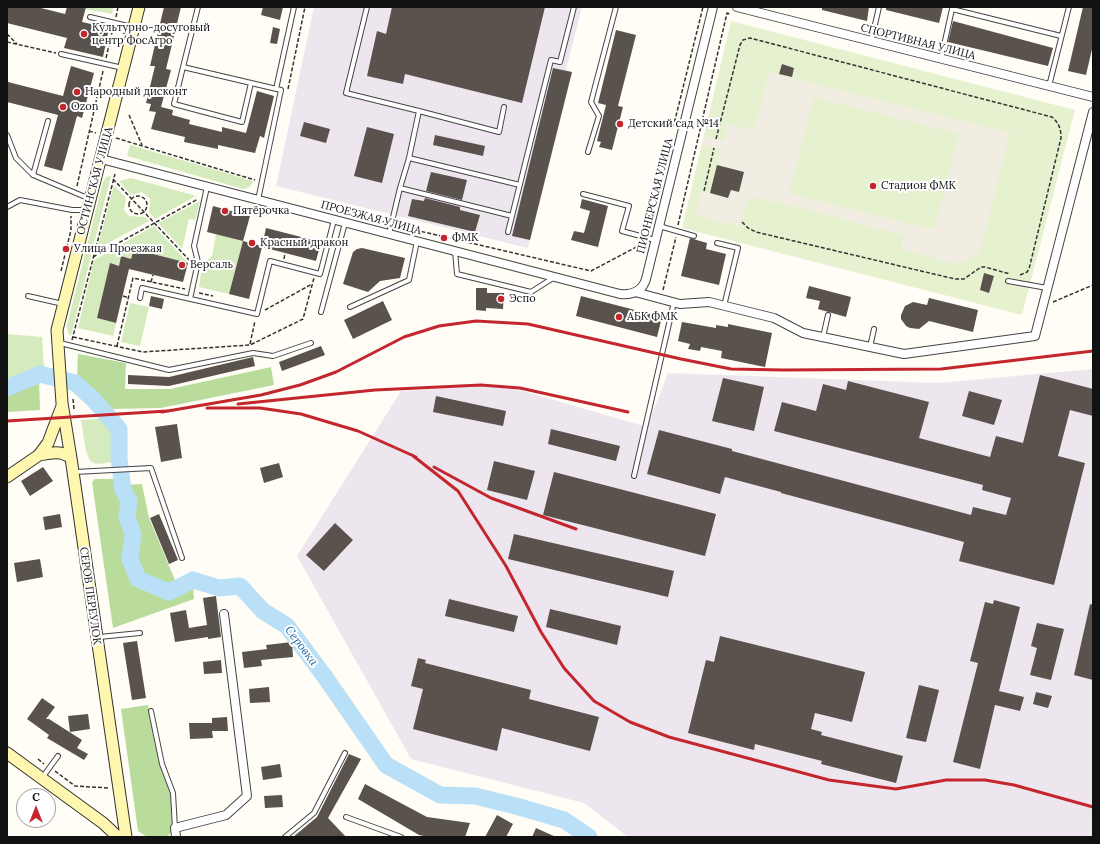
<!DOCTYPE html>
<meta charset="utf-8">
<style>
body{margin:0}
#map{position:relative;width:1100px;height:844px;overflow:hidden;background:#fffdf5;font-family:Lora,serif}
canvas{display:block}
.frame{position:absolute;inset:0;border:8px solid #111;pointer-events:none}
.north{position:absolute;left:16px;top:788px;width:40px;height:40px;box-sizing:border-box;background:#fff;border:1px solid #a0a0a0;border-radius:50%;rotate:0deg;font-size:11px;font-weight:700;line-height:16px;text-align:center;color:#111}
.north::after{content:'';display:block;margin:auto;width:14px;height:18px;background:#c4262e;clip-path:polygon(50% 0,100% 100%,50% 72%,0 100%)}
</style>
<div id="map">
<canvas width="1100" height="844"></canvas>
<div class="frame"></div>
<div class="north">С</div>
</div>
<script>
const ctx = document.querySelector('canvas').getContext('2d');
ctx.lineJoin = 'round';
function fillPath(path, color) { ctx.fillStyle = color; ctx.fill(path, 'evenodd'); }
function trace(path, color, width, dash) { ctx.strokeStyle = color; ctx.lineWidth = width; ctx.lineCap = dash ? 'butt' : 'round'; ctx.setLineDash(dash || []); ctx.stroke(path); }
function drawText(font, color, halo, rows, align = 'center') {
  ctx.font = font + ' Lora,serif'; ctx.lineWidth = 4; ctx.setLineDash([]); ctx.textBaseline = 'middle'; ctx.strokeStyle = halo; ctx.fillStyle = color; for (const [text, x, y, turn = 0] of rows) {
    ctx.save(); ctx.translate(x, y); ctx.rotate((+turn || 0) * Math.PI / 180); ctx.textAlign = isNaN(turn) ? turn : align; if (halo) ctx.strokeText(text, 0, 0); ctx.fillText(text, 0, 0); ctx.restore();
  }
}
const industrial = new Path2D(`
 M314,7H582L566,70L572,72L528,248L276,186Z
 M1093,369V837H628L584,803L411,759L297,556L401,391L503,385L647,427L668,373L937,383Z`);
const green = new Path2D(`
 M86,7H112L113,9L112,14L85,9Z
 M130,145L253,181C251,187 249,188 243,189L127,156Z
 M111,176L71,336L68,333L67,325L103,182L106,177Z
 M131,178L196,196L155,219L149,212L150,199L142,192L131,195L119,181Z
 M114,185L126,198L124,210L129,216L145,217L149,221L97,249Z
 M200,201L195,220L189,219L182,249L158,223Z
 M154,226L188,263L134,249L131,259L121,256L119,266L110,264L97,318L116,323L113,336L78,328L94,260Z
 M216,234L243,241L229,294L199,287C201,276 201,263 212,256Z
 M130,303L149,307L140,346L121,342Z
 M7,334L42,337L44,366L7,384Z
 M107,418L116,430L115,462C109,462 99,465 93,463C85,460 83,429 81,420Z`);
const forest = new Path2D(`
 M78,354L126,363L125,389H170L271,367L274,385L161,408L110,409L77,376Z
 M39,379L40,410L7,412V393L14,392Z
 M95,479H115L117,492L125,503L123,518L130,536L127,559L136,583L169,598L193,584L194,599L113,628L92,482Z
 M142,484L149,518L177,585L169,588L141,575L134,557L137,534L130,516L132,502L126,485Z
 M148,705L160,766L171,793L172,831L167,837H147L138,831L121,709Z`);
const pitch = new Path2D(`
 M731,21L1075,110L1022,315L682,228Z`);
const plaza = new Path2D(`
 M769,72L1010,133L980,253L956,264L901,249L903,235L801,208L751,197L746,203L740,227L695,214L701,190L728,198L731,190L739,192L744,172L717,165L721,150L702,145L703,140L704,136L724,141L728,124L755,130ZM814,97L959,134L934,230L789,193Z`);
const river = new Path2D(`
 M7,388L40,374L75,383L93,399L119,429V459L123,490L129,501L127,517L133,534L130,559L138,579L169,592L193,580L219,588L240,586L263,611L287,626L325,677L386,765L440,795L475,796L516,806L564,820L589,837`);
const building = new Path2D(`
 M7,7H37L65,14L67,7H86L82,22L109,28L103,57L64,48L67,38L7,23Z
 M164,7H181L166,69L171,70L161,107L173,110L172,115L190,120L189,124L222,132V127L246,133L257,91L274,96L264,138L260,136L255,153L218,145V149L184,142L185,137L151,129L156,112L149,111L151,104L146,103L155,66H150Z
 M263,7H283L280,20L261,15Z
 M392,7H545L522,103L405,74L403,84L367,76L377,31L386,34Z
 M822,7H869L867,21L822,10Z
 M886,7H943L939,23L886,10Z
 M1083,7H1093V45L1086,75L1068,71Z
 M953,21L1053,48L1048,66L948,42Z
 M273,27L280,29L277,44L270,43Z
 M616,30L636,35L618,106L623,107L612,150L599,147L601,142L597,141L606,105L598,103Z
 M782,64L794,68L792,77L779,74Z
 M71,66L94,73L82,118L77,116L62,171L44,166L58,115L7,102V86L8,82L63,96Z
 M553,68L572,72L530,240L512,236Z
 M304,122L330,129L326,143L300,136Z
 M367,127L394,134L382,183L354,176Z
 M435,135L485,146L483,156L433,145Z
 M717,165L744,172L739,192L731,190L728,198L710,193Z
 M431,172L467,180L462,200L426,191Z
 M425,198L460,207V210L480,215L475,232L408,216L412,199L424,201Z
 M582,199L608,206L598,247L571,240L574,231L584,233L590,211L580,208Z
 M213,206L250,216L243,241L207,232Z
 M266,228L321,242L316,261L262,247L249,299L229,294L243,241L262,246Z
 M690,238L707,243L706,249L726,254L719,285L681,276Z
 M362,248L405,258L400,278L380,281L368,292L343,284L353,252L357,249Z
 M134,249L188,263L183,282L129,269L116,323L97,318L110,263L119,266L121,256L131,259Z
 M984,273L994,276L989,293L980,290Z
 M809,286L851,297L846,317L818,309L820,301L806,298Z
 M476,288H487V293H504L503,309L486,308V311L476,310Z
 M151,296L164,299L162,309L149,306Z
 M581,296L662,317L657,337L576,316Z
 M929,298L978,310L973,332L929,321L919,329L910,328L906,326L901,319V315L905,306L913,302L927,305Z
 M383,301L392,320L353,339L344,320Z
 M682,322L716,328V325L728,327V324L772,333L765,367L721,358L722,351L701,347L700,351L688,349L690,344L678,341Z
 M321,346L325,355L282,371L279,362Z
 M253,357L255,366L169,386L128,384V375L169,377Z
 M1040,375L1093,389V416L1070,410L1058,456L1085,463L1054,585L959,561L964,542L781,493V492L725,477L720,494L647,474L659,430L732,449V451L971,515L973,507L1006,515L1011,498L982,490L983,485L774,431L782,402L816,411L823,384L846,390L848,381L929,402L919,438L990,457L996,436L1023,443Z
 M723,378L764,387L754,431L712,421Z
 M969,391L1002,400L994,425L962,416Z
 M436,396L506,411L503,426L433,412Z
 M177,424L182,458L161,462L155,427Z
 M551,429L620,446L616,461L548,444Z
 M494,461L535,471L527,500L487,490Z
 M279,463L283,477L264,483L260,468Z
 M43,467L53,481L30,496L21,481Z
 M554,472L716,514L705,556L543,515Z
 M60,514L62,527L45,530L43,517Z
 M159,514L178,560L169,564L150,518Z
 M335,523L353,540L324,571L306,555Z
 M514,534L674,571L668,597L508,559Z
 M40,559L43,577L17,582L14,563Z
 M216,596L221,637L208,639V637L175,642L170,613L186,610L189,628L207,625L203,598Z
 M449,599L518,616L514,632L445,616Z
 M994,600L1020,607L999,691L1024,697L1020,711L995,705L980,769L953,762L978,663L970,661L985,602L993,604Z
 M1090,604L1093,605V680L1074,675Z
 M550,609L621,626L617,645L546,627Z
 M1037,623L1064,629L1051,680L1030,675L1037,648L1031,646Z
 M720,636L865,672L852,722L815,713L811,729L822,732L821,735L903,756L896,783L821,764L822,761L755,744L754,750L688,733L706,660L714,662Z
 M137,641L146,698L132,700L123,643Z
 M292,642L293,657L261,660L262,666L244,668L242,652L267,649L266,645Z
 M418,658L426,660L425,663L531,690L529,699L599,717L590,751L502,728L497,751L413,729L423,689L411,686Z
 M221,660L222,673L204,674L203,662Z
 M919,685L939,690L926,742L906,738Z
 M269,687L270,702L250,703L249,689Z
 M1036,692L1052,696L1048,708L1033,704Z
 M42,698L55,707L46,719H49L82,740L77,748L88,754L84,760L47,738L49,735L27,719Z
 M88,714L90,729L70,732L68,716Z
 M227,717L228,731H212L213,738L190,739L189,723H212V718Z
 M349,754L361,759L328,818L346,837H293L317,817Z
 M280,764L282,777L263,780L261,767Z
 M365,784L427,817L470,823L465,837H429L419,835L358,799Z
 M282,795L283,807L265,808L264,796Z
 M497,815L513,824L506,837H485Z
 M536,828L556,837H532Z`);
const path = new Path2D(`
 M116,17L118,7
 M7,34L17,44
 M7,42L56,53
 M106,58L113,28
 M288,89L305,7
 M129,115L142,145
 M673,128L703,7
 M89,131L96,133
 M116,138L255,180
 M716,139L740,45L743,40L750,38L1052,117C1059,123 1061,129 1061,138L1029,269L1027,272L1020,275
 M113,179L191,262
 M77,186L103,71
 M704,191L714,148
 M129 205a9 9 0 1 1 18 0a9 9 0 1 1-18 0Z
 M371,219L384,222
 M742,222L748,228L756,232L955,279H964L981,267H985L1010,274
 M678,225L727,13L730,14
 M398,226L591,271L642,244
 M93,257L198,199
 M284,259L285,253
 M61,271L71,230V216
 M151,282L153,275
 M663,290L676,237
 M199,293L213,296
 M123,296L129,298
 M1053,302L1093,285
 M265,310L312,284
 M73,337L143,352L250,345L303,319L314,278
 M72,340L115,174
 M250,344L255,321
 M117,346L133,278L185,289
 M73,399L74,409
 M38,759L44,764
 M55,771L75,786L109,788`);
const lane = new Path2D(`
 M198,7L183,67L281,90L258,200
 M367,7L346,93L419,111L409,158
 M953,7L952,9L1061,36
 M90,17L132,27
 M871,42L879,7
 M61,54L123,68
 M941,59L952,9
 M183,67L174,104L242,122L251,83
 M1049,86L1069,7
 M276,89L294,7
 M419,111L499,132L504,107
 M48,121L33,175L90,199
 M7,135L16,158L33,175
 M588,152L599,116L591,102L616,7
 M400,188L409,158L520,185
 M583,194L629,206L622,231L655,240
 M7,207L20,200L72,210H86
 M659,226L694,236
 M508,232L551,60L560,62L574,7
 M389,234L400,188L512,216
 M717,243L738,248L724,306
 M455,251L457,274L531,292L553,278
 M1008,281L1047,288
 M28,296L63,304
 M140,298L142,288L257,314L270,261L320,274L334,220
 M190,299L198,262L194,246L207,187
 M350,307L409,280L417,241
 M321,312L345,223
 M823,337L828,315
 M60,343L169,370L253,353L273,356L311,343
 M870,347L874,329
 M75,472L151,468L182,558
 M634,476L674,302
 M99,637L140,633
 M151,711L162,764L173,793L175,828
 M42,778L58,756
 M346,817L401,837
 M285,837L314,813L345,753`);
const street = new Path2D(`
 M737,7L1093,97
 M101,159L620,294C632,295 642,292 646,279L713,7
 M635,292L680,304L709,302L774,318L803,333L904,354L1035,336L1093,112
 M176,837L175,828L226,815L247,796L224,614`);
const secondary = new Path2D(`
 M39,455C50,453 61,450 71,458
 M7,477L39,455L48,443L62,406
 M7,753L103,823L118,837
 M126,837L71,458L62,403L57,330L139,7`);
const rail = new Path2D(`
 M238,404L375,390L481,385L520,388L628,412
 M207,408H260L301,414L358,431L416,457
 M162,412L261,395L300,385L336,372L404,337L439,326L476,321L528,324L681,359L731,369L783,370L941,369L1093,351
 M7,421L167,411
 M412,455L458,491L506,566L541,632L564,668L594,701L630,722L669,737L829,780L896,789L946,780H985L1014,785L1093,807
 M434,467L491,498L576,529`);
const markers = [
 [84,34,4,"#c4262e"],
 [77,92,4,"#c4262e"],
 [63,107,4,"#c4262e"],
 [620,124,4,"#c4262e"],
 [873,186,4,"#c4262e"],
 [225,211,4,"#c4262e"],
 [444,238,4,"#c4262e"],
 [252,243,4,"#c4262e"],
 [66,249,4,"#c4262e"],
 [182,265,4,"#c4262e"],
 [501,299,4,"#c4262e"],
 [619,317,4,"#c4262e"]
];
const poiNames = [
 ["Культурно-досуговый",92,28],
 ["центр ФосАгро",92,41],
 ["Народный дисконт",85,92],
 ["Ozon",71,107],
 ["Детский сад №14",628,124],
 ["Стадион ФМК",881,186],
 ["Пятёрочка",233,211],
 ["ФМК",452,238],
 ["Красный дракон",260,243],
 ["Улица Проезжая",74,249],
 ["Версаль",190,265],
 ["Эспо",509,299],
 ["АБК ФМК",627,317]
];
const streetNames = [
 ["СПОРТИВНАЯ УЛИЦА",918,42,14],
 ["ОСТИНСКАЯ УЛИЦА",95,181,-75],
 ["ПИОНЕРСКАЯ УЛИЦА",655,196,-76],
 ["ПРОЕЗЖАЯ УЛИЦА",371,218,15],
 ["СЕРОВ ПЕРЕУЛОК",90,596,82]
];
const waterNames = [
 ["Серовка",301,646,53]
];
fillPath(industrial, '#eee6ef');
fillPath(green, '#d5ebbd');
fillPath(forest, '#b9dc9c');
fillPath(pitch, '#e6f2cf');
fillPath(plaza, '#f1ede2');
trace(river, '#b9e0f7', 17);
fillPath(building, '#5a524d');
trace(lane, '#444', 6);
trace(street, '#444', 10);
trace(secondary, '#333', 13);
trace(path, '#333', 1.5, [4, 2]);
trace(lane, '#fff', 4);
trace(street, '#fff', 8);
trace(secondary, '#fff6b0', 11);
trace(rail, '#c4262e', 3);
for (const [x, y, r, color] of markers) { const dot = new Path2D(); dot.arc(x, y, r, 0, 2 * Math.PI); ctx.fillStyle = color; ctx.fill(dot); trace(dot, '#fff', 1.5); }
drawText('11px', '#111', '#fff', poiNames, 'left');
drawText('11px', '#111', '#fff', streetNames);
drawText('italic 12px', '#1768a6', '#fff', waterNames);
</script>
